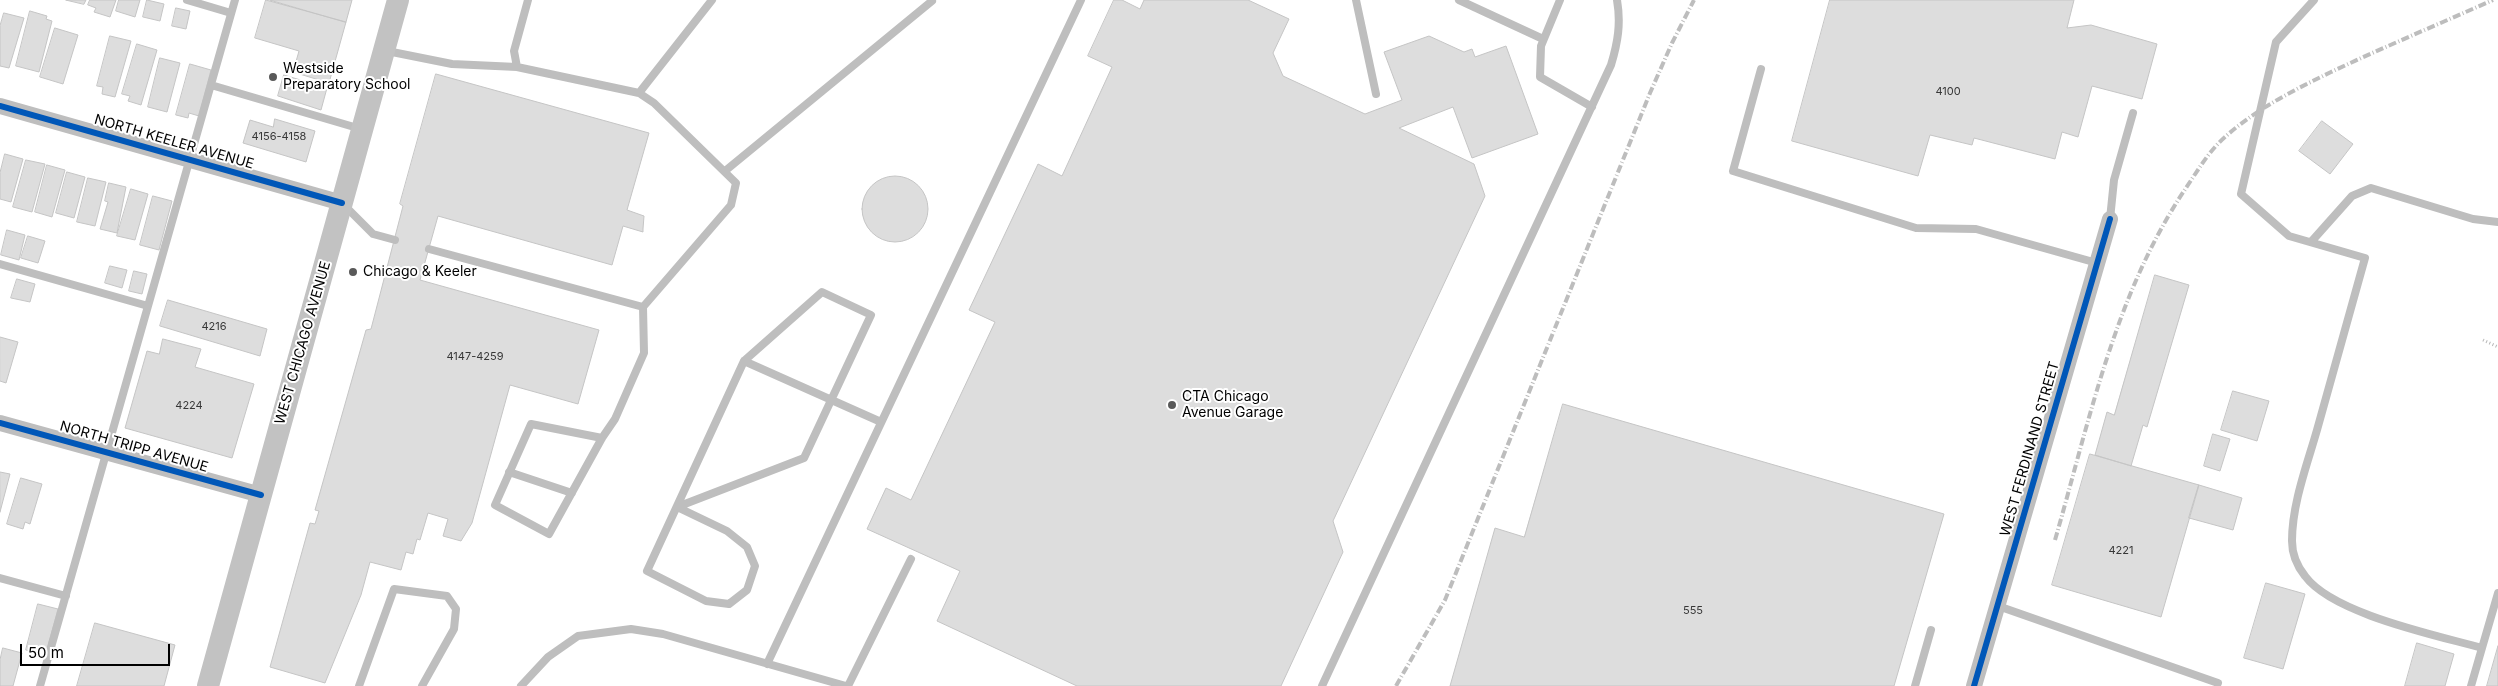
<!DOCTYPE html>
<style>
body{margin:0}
#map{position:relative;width:2498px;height:686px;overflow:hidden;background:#fff;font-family:Inter,sans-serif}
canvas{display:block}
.scale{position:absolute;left:20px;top:644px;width:150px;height:22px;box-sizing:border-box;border:2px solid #000;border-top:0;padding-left:6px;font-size:15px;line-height:18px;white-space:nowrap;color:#000;-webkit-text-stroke:4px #fff;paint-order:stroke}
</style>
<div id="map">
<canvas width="2498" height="686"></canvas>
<div class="scale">50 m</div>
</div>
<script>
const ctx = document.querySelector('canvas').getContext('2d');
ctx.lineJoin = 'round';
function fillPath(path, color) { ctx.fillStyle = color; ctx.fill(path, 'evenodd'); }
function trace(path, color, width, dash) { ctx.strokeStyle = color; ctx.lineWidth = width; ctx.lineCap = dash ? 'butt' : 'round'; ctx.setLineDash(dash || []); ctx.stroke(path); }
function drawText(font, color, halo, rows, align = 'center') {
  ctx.font = font + ' Inter,sans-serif'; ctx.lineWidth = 4; ctx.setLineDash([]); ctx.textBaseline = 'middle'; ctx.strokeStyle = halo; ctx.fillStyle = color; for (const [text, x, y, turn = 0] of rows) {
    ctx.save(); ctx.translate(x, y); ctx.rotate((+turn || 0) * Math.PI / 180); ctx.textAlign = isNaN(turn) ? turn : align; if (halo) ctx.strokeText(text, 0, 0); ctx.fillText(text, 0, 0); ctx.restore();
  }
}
const building = new Path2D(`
 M66,0H86L84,4Z
 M90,0H116L110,17L94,12L96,8L88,5Z
 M119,0H140L135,17L116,11Z
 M147,0L164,4L160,21L143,17Z
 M266,0L346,22L329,83L293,72L299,51L255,38Z
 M270,0H352L346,22Z
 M1114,0H1122L1140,9L1144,0H1248L1289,19L1273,53L1283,76L1365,114L1402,100L1384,52L1429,36L1464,52L1472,49L1475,57L1506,46L1538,134L1472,158L1453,107L1399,128L1474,164L1485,196L1333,521L1343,552L1281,686H1077L937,621L960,571L867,529L886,488L911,500L995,322L969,310L1038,164L1062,176L1112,67L1088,56Z
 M1830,0H2074L2067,28L2091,25L2157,44L2142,99L2092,86L2078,137L2062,132L2055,159L1974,138L1972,145L1930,135L1918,176L1792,141Z
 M176,8L190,11L186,29L172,26Z
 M30,11L47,16L46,19L52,21L39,72L16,66Z
 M4,13L24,18L9,68L0,66V26Z
 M55,28L78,35L63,84L40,77Z
 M110,36L131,41L115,97L102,94L103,87L97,86Z
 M137,44L157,50L141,105L128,101L130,96L122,94Z
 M160,58L180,63L167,112L148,107Z
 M190,64L211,70L199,116L189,113L188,118L176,115Z
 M436,74L649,133L627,210L644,216L643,229V232L623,226L612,265L438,216L420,280L599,330L578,404L510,385L472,523L461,541L443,536L448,519L428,513L420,540L417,539L413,554L406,552L401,570L370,562L361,595L325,683L270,667L310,523L315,524L319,511L315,510L366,330L371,329L403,206L400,204Z
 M284,75L327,88L321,110L278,96Z
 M275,119L315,131L306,162L243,143L250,120L273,127Z
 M2322,121L2353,144L2330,174L2299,151Z
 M5,154L23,159L11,202L0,199V173Z
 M26,160L45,164L32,212L13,207Z
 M47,165L65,170L52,217L35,212Z
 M67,172L85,177L74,218L56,213Z
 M862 209a33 33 0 1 1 66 0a33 33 0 1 1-66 0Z
 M88,178L106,182L95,226L77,222Z
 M109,183L126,187L117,233L100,229L108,202L105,201Z
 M131,189L148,194L135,240L117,236Z
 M153,196L172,201L159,250L140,245Z
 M7,230L25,235L19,260L1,255Z
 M28,236L45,241L38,263L21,258Z
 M110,266L127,270L122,288L105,283Z
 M134,271L147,274L142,294L129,291Z
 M2155,275L2189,285L2147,427L2143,425L2131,466L2095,455L2107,412L2114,415Z
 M17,279L35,284L30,302L11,298Z
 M168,300L267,329L260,356L160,326Z
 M0,337L18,342L6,383L0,381Z
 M163,339L201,349L195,367L254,384L232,458L125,428L147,351L159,354Z
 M2233,391L2269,401L2257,441L2221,430Z
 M1563,404L1944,514L1894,686H1450L1495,528L1524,537Z
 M2213,434L2230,439L2220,471L2204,466Z
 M2090,454L2199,485L2161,617L2052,585Z
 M0,472L10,474L0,512Z
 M21,478L42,484L30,524L25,522L23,529L7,524Z
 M2199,485L2242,498L2233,530L2189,518Z
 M2266,583L2305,594L2283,669L2244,658Z
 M38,604L58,609L47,650L36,647L35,653L26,650Z
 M95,623L175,645L164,686H77Z
 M2417,643L2454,654L2445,686H2405Z
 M2498,646V686H2487Z
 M3,648L22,653L13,686H0V660Z`);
const path = new Path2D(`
 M2483,340L2498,347`);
const lane = new Path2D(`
 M187,0L231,13
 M1356,0L1376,94
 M1459,0L1543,39
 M1560,0L1541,46L1540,77L1592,107
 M2314,0L2276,42L2241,194L2289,236L2365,258C2349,316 2333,373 2317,430C2307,465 2292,504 2292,541C2292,554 2297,566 2305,576C2333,614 2436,635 2482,648L2498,593
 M387,51L452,64L517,67L639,93L654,103L736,183L731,205L643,307L644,353L615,419L602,438L549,534L495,505L531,424L602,438
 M517,67L514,51L528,0
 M1761,69L1733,171L1916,228L1976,229L2097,263
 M211,85L361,129
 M639,93L712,0
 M725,171L932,1
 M345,206L373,234L395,240
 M2110,219L2114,180L2133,113
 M2311,242L2352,196L2371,188L2473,219L2498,222
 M429,249L643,307
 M0,264L148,306
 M509,472L572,493
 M677,507L727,531L747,547L755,566L747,590L729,604L706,601L647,571L744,361L881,422
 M677,507L804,458L871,315L822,292L744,361
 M0,578L66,596
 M1998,606L2218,683
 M767,664L1081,0
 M40,686L235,0
 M359,686L394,589L447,596L456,609L454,629L422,686
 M521,686L548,657L578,636L631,629L663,634L846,686
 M848,686L911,559
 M1322,686L1611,65C1618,42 1621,23 1617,0
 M1915,686L1931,630
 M2471,686L2482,648`);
const street = new Path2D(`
 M0,106L342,203
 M0,423L261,495
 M1974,686L2110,219`);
const secondary = new Path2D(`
 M208,686L398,0`);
const rail = new Path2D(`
 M2055,540C2090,419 2115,293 2186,188C2198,170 2209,151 2225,137C2256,109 2294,90 2331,72C2384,47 2439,24 2493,0
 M1396,686L1445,600L1650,93L1672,43L1694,0`);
const cycleway = new Path2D(`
 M0,106L342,203
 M0,423L261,495
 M1974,686L2110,219`);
const markers = [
 [273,77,5,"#595959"],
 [353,272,5,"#595959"],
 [1172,405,5,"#595959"]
];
const numberNames = [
 ["4100",1948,92],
 ["4156-4158",279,137],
 ["4216",214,327],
 ["4147-4259",475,357],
 ["4224",189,406],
 ["4221",2121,551],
 ["555",1693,611]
];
const poiNames = [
 ["Westside",283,69],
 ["Preparatory School",283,85],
 ["Chicago & Keeler",363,272],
 ["CTA Chicago",1182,397],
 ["Avenue Garage",1182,413]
];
const streetNames = [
 ["NORTH KEELER AVENUE",174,142,16],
 ["WEST CHICAGO AVENUE",303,343,-74],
 ["NORTH TRIPP AVENUE",134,447,16],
 ["WEST FERDINAND STREET",2030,449,-74]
];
fillPath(building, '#ddd');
trace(building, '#c5c5c5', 1);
trace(path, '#b8b8b8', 3, [1, 2.5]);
trace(lane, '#bebebe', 8);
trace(street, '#bebebe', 16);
trace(secondary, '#c2c2c2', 22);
trace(rail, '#bdbdbd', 4, [8, 2.5, 1, 2.5]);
trace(cycleway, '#0057b8', 6);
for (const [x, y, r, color] of markers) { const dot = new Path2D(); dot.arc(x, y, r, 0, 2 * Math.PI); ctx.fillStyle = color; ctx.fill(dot); trace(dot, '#fff', 2); }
drawText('11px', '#373737', null, numberNames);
drawText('14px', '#000', '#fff', poiNames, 'left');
drawText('14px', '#000', '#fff', streetNames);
</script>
